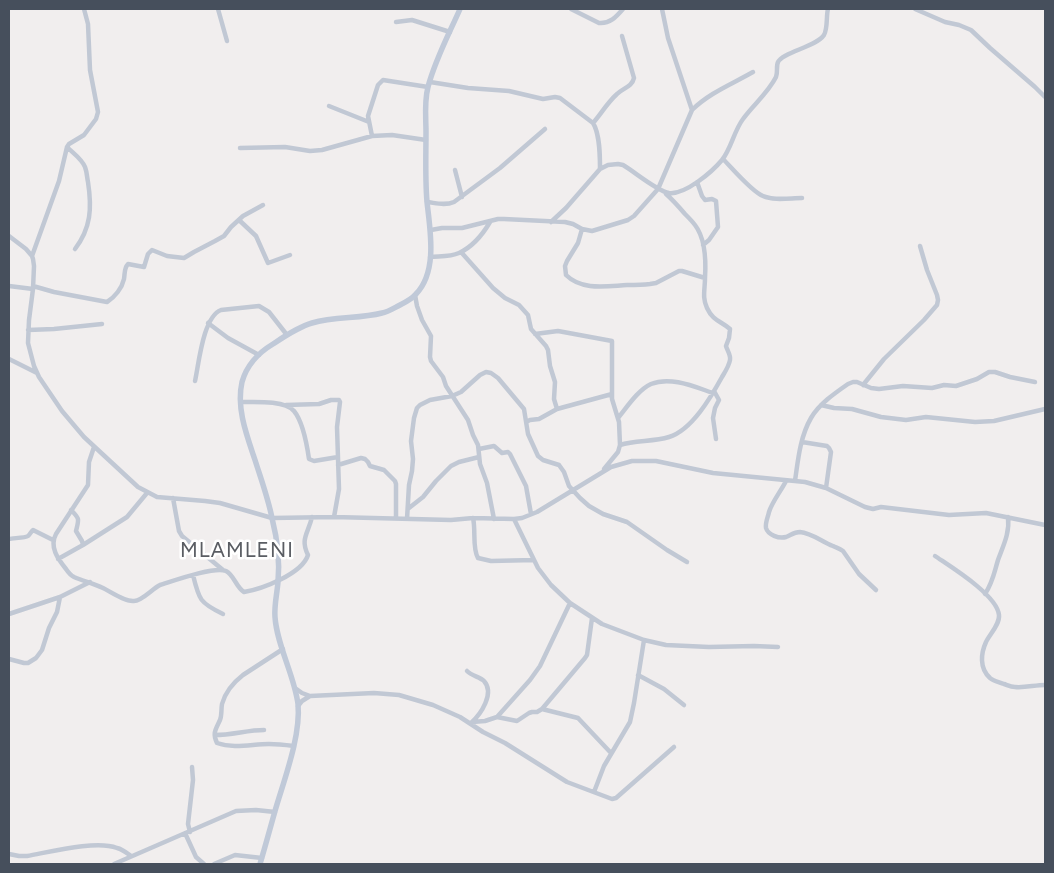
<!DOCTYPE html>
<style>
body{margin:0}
#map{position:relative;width:1054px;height:873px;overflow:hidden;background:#f1eeee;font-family:Figtree,sans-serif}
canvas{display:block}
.frame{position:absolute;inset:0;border:10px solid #464f5c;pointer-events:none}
</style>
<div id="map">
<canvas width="1054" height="873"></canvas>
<div class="frame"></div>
</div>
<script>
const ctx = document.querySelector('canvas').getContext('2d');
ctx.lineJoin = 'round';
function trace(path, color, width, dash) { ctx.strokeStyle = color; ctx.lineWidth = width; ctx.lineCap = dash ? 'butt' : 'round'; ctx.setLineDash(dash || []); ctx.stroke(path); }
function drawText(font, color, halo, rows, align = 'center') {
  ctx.font = font + ' Figtree,sans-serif'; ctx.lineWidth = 5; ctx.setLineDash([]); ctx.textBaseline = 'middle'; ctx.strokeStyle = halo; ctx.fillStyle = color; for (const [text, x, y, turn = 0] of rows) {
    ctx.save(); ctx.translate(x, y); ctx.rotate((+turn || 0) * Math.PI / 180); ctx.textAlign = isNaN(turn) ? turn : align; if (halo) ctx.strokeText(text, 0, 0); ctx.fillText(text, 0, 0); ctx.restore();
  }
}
const street = new Path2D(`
 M218,9L227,41
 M571,9L599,23C610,24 616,17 623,9
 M662,9L668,38L692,110
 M915,9L945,22L959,25L971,30L990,48L1035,87L1045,97
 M396,22L412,20L450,32
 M430,82L468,88L509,91L543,99L555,97L560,98L593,123C600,134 600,156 600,169
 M329,106L369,122
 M593,123C601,114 607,103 617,94C623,88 632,87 634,78L622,36
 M372,136L368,116L378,85L383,80L428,87
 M67,147C73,153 82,159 85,167C87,172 87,178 88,182C92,208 91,228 75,249
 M240,148L285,147L310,151L322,150L372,136L392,135L426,140
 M723,159C732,168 752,192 763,196C774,201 790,198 802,198
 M455,170L462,197
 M697,182L702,196L705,200L712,199L716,201L718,227L709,240L703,245
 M427,202C436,203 445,206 454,202L500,168L545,129
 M239,220L256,236L268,263L290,255
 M551,222L566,208L600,169L608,165L618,164L623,165C635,172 657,191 669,193C685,195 712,172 722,160C731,149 734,131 743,119C753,105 768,93 776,77C778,72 776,66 778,62C783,52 816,47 824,35C828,28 826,16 828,9
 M582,229L578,243L567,261L565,266L566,275C582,291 607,286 627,285C635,285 642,285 650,284L656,283L679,271H682L705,278
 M431,230L442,228H462L498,219H504L565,222L573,224L582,229L592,231L628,220L634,216L658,189L692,110C709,93 732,84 753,72
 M9,236L26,249L32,256L33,259L34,266L33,289L29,320L28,343L34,366L39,377L62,411L84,437L138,487L157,497L205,501L220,503L272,518L334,517L451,520L473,518L514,519L522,518L537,512L611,467L632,461H656L713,473L805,482L826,488L865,507L873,509L881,507L949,515L986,513L1045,525
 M461,252L493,288L505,298L519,305L528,315L531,329L546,346L548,350L550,366L555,382L554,399L557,409L612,394
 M32,256L59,181L67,147L69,144L84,135L96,119L98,112L90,70L88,24L84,9
 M430,257C440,256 450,257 459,253C472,247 483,234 490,222
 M9,286L33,289
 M33,286L54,292L107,302C115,297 122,288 124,279C125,273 124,268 128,264L144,267L148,254L152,250L167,256L184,258L194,252L215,241L224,236L231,227L243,216L263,205
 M415,295L417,306L422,320L431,336L430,357L431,361L443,377L446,386L468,420L473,435L478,445L480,464L487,483L494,519
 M208,323L228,338L259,355
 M28,330L54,329L102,324
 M535,334L558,331L612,341V399L619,422L620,445L618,452L604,469
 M9,359L37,373
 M195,381C199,363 203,317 221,310L259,306L269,312L287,335
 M863,385L884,359L924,320L937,305L938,300L937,295L927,270L920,246
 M714,391L719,400L715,408L713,418L716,439
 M241,402C254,402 285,400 294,411C303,422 307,445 309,459L314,461L338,457
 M286,405L319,404L331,400H339L340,402L337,427L339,489L334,517
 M821,405L834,408L852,409L881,417L906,420L926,417L975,422L994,421L1045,409
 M618,418C627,407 638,390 651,384C671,376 695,387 713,393
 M526,422L530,420L539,419L557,409
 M802,442L827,446L829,448L831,452L826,488
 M620,445C636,440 653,442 669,437C692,430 711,397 722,377C725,372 729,366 730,360C731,355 727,350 726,346L729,338L730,329C721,321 713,321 707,308C702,298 705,289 705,278C706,262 705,238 695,225C692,221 688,217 685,214C679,207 673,200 666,194
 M94,447L89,462L88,485L56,534C49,547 58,559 66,569C68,572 70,575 74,577C83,581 93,583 103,588C111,592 125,602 134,601C142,601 152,589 160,585C173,581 214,566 226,571C234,575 236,587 244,592C262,589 302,574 308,555C300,539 308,534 312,517
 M479,449L494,446L502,453L508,452L510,454L526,486L531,514
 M338,465L361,458L365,459L368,462L370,466L384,470L395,481L396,484V518
 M786,481C781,491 772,502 769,512C768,517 765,523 766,528C768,535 779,539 786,537C791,535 794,532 800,532C812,533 822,542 833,546C837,548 839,548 843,551L859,574L876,590
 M795,481C798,460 800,437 811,418C819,404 835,393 848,384L853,382H857L871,388L879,389L903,386L932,388L944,385L956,386L977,379L989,372H995L1010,377L1035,382
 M173,498L179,531L182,536L223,570
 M409,508L423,497L436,481L451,466L459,462L479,457
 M473,518C476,530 472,548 478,558L491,561L534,560
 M407,519L409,485L412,471L413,459L411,441L414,418L417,408L420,405L430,400L452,396L461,392L480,375L486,372L491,373L498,378L524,409L528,434L538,456L543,460L559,465L564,472L569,486L580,498L589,506L603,514L627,522L667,550L687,562
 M514,519L538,568L551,585L570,603L602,624L644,640L666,645L709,647L754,646L778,647
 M9,539C13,538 25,538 28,536C30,534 31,532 33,530L53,540
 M83,545L127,517L147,493
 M935,556C951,567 997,595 999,615C1000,624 990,634 986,642C981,653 979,668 990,678C993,681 999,682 1004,684C1007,685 1011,687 1015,687C1025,688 1035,685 1045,685
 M58,559L83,545L82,541L76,531C79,519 80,519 71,510
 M193,575C199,600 200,603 223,614
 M985,594C993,582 994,573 998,560C1003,546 1010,533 1008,517
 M9,614L60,597L90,582
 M283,649L243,675C234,682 225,693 222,704C221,710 222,715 220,720C216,729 212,733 217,743C234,749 252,744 269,744C277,744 286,745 294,746
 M9,659L24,663H28L36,658L42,650L49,628L57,612L60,597
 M467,671C472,676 480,677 484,681C495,693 481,714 471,723
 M638,675L664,689L684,705
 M295,688L302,693L310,696L374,693L399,695L433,705L460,717L483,732L505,743L567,782L612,799L616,798L674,747
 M298,706L302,701L310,696
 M542,709L578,718L611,753
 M497,717L517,721L529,713L532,712H537L542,709L585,658L587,655L592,618
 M472,722L485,721L497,717L530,680L540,666L570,603
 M215,735C232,735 248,730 264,730
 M594,792L604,766L630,722L634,703L644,640
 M190,832L188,824L193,780L192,767
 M185,833L196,857L204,864
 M9,854L19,856H27C50,852 96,840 117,848C122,849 127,853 131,856
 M114,864L236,811L256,810L275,812
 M214,864L235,855L262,858`);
const secondary = new Path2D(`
 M260,864C265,847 270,829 275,811C284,780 301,736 298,704C294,674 277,646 275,617C274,606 277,594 278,582C280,561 277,538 272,518C268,498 261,479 255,460C247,436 236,408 242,382C247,364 258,353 273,344C285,336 298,327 312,323C335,316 359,319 382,313C388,312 394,308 400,305C406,302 412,299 416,294C438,271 430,230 427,202C425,179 426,155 426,132C426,118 424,102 428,87C435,60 449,34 460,9`);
const quarterNames = [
 ["MLAMLENI",237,551]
];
trace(street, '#c1c8d4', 4.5);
trace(secondary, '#c0c9d8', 5.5);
ctx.letterSpacing = '1px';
drawText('21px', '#5a5d63', '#fff', quarterNames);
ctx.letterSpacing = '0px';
</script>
